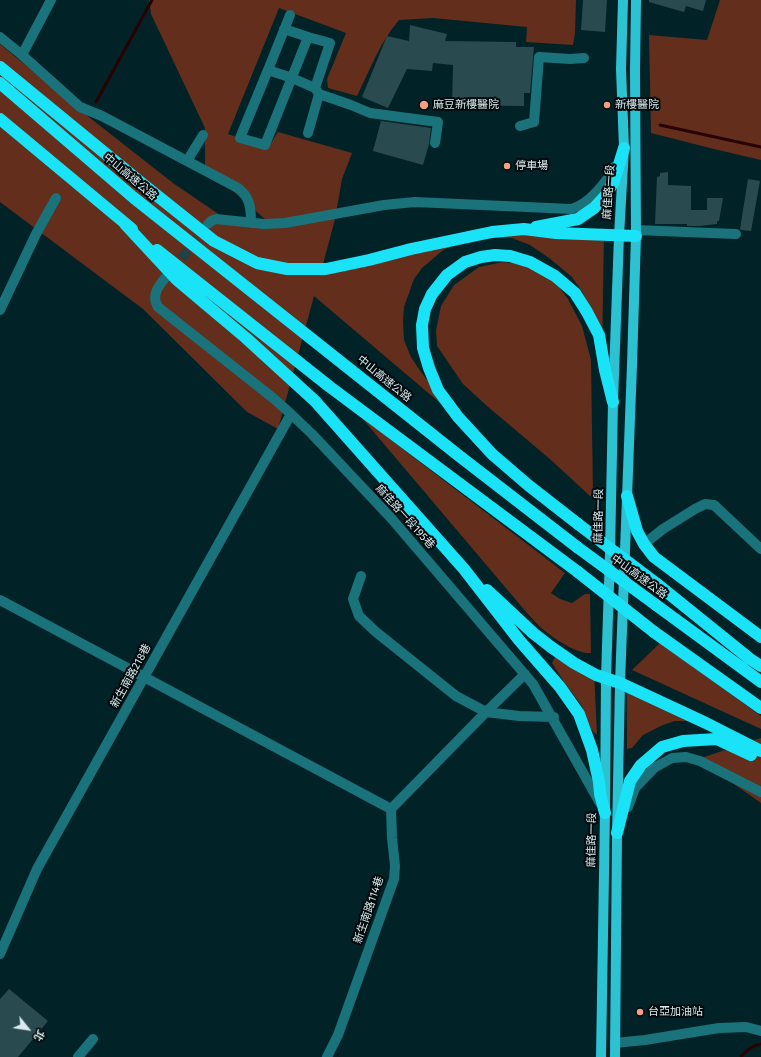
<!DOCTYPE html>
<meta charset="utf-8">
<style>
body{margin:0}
#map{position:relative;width:761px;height:1057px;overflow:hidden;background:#012327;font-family:"Fira Sans","Noto Sans TC",sans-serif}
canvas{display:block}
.north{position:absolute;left:8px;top:1009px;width:40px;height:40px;-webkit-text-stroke:3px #010a0c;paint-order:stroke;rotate:120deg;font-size:11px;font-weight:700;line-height:16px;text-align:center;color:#d8eaed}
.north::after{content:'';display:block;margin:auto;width:14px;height:18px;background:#d8eaed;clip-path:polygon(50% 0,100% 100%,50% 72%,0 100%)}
</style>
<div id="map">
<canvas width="761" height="1057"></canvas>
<div class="north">北</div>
</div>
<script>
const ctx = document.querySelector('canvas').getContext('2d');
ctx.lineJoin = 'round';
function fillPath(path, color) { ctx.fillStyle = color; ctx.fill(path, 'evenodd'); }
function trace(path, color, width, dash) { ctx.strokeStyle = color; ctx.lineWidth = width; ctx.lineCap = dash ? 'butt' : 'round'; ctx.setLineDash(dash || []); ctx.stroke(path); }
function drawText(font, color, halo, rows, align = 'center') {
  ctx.font = font + ' "Fira Sans","Noto Sans TC",sans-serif'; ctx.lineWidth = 4; ctx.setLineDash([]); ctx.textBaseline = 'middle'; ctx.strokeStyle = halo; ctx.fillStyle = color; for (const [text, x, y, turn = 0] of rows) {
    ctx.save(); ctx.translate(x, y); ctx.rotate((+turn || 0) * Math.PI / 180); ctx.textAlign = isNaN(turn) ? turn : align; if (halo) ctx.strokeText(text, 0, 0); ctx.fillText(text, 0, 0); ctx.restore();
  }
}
const green = new Path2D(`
 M149,0H576L575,33L573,45L526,42L527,27L433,18L399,20C380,42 370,70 357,96L328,88L327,79L346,33L279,8L228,134L268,148L278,132L352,153L342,179L335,219L322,268L472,233L604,234L602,355L591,311L583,293L572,277L549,258L530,245L512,238L484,237L457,243L442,251L422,268L414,279L404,307L403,322L404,340L411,357L421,372L453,414L314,296L278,429L247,412L143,309L0,202V44L80,110L173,183L236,226H273L205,167V128L151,14Z
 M720,0H761V160L714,149L651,133L649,35L707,40Z
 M503,262L527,265L553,279L568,299L582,326L591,360L593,495V497L590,496L551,460L487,406L463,384L437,346L436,330L441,306L454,285L479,267Z
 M361,417L565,573L551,593L560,599L572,603L585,594H590L591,653C577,654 556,640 545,631C538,626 533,619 527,613Z
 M660,643L761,716V729L632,670Z
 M555,657L561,658L594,670L597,735L591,729L587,721L582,706L564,682L552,663Z
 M627,683L705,719L688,721H675L663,725L643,735L632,748L627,749Z
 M761,738V803L698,759Z`);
const stream = new Path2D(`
 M96,102L152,0
 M660,125L761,147
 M741,1057C746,1051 753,1045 761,1044`);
const building = new Path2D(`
 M583,0H607L605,32L581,30Z
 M649,0H706L703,11L686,6L684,12L649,2Z
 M410,25L447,34L445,41L516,42V47H534L530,93H524V106L452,105L453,65L433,63L432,71L407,69L388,108L362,97L387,36L409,41Z
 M381,121L431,128L429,144L423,165L373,151Z
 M668,172V185L691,186V210H707V198H723L719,221H717V224L700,226H687V224H655L657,177L660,176V173Z
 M748,179L760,181L751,231L741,230L740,229Z
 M9,989L48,1021L18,1057H0V999Z`);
const minorTunnel = new Path2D(`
 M172,270L207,226`);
const minor = new Path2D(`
 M290,15L268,70L292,78L315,88
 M284,29L308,37L330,43L315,88L319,94L308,133
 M0,37L22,55L80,107L102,116L238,188C250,197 251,208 251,223
 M22,55L51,0
 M268,70L240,138L265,145L308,37
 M319,94L351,105L370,113L438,122L435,143
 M520,126L534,122L539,57L570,59L584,58
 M187,161L203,135
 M208,224L211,221L216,219L264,224L285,223L384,205L415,202L571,209C588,205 607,182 614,167
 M636,230L736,234
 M166,277C158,286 151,296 158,307L273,398L291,414L312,434L391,518L533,684L600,803
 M0,310L36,234L56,198
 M644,544L663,529L695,509L705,504L714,505L761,549
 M361,576L353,599L359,616L376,632L456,696L486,712L519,716L554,717
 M0,600L391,809
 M628,807L635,788L654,768L672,758L686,757L700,761L761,792
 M0,954L37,869L291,414
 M615,1043L645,1040L719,1028L746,1027L761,1031
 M78,1057L93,1039
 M327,1057L338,1035L394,879L395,866L392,838L391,809L486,712L525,674`);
const major = new Path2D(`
 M601,1057L605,813L606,678L610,553L613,402L619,236L624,148L621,69L623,0
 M615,1057L617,833L620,683L632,365L636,236L635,70L636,0`);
const highway = new Path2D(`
 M0,67L145,186L214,241L257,263L287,269H326L369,260L411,249L492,232L524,229L556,233L636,236
 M0,83L134,198L458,455L577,547
 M0,119L132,229
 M125,224L177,280L246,338L315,401L464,569L519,640L560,687L579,714L592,750L599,782L600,794L605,813
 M536,227L578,219L594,208L606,195L614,181L624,148
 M157,250L330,387L578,572
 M627,496L637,531L644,544L654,557L761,637
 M578,524L528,485L492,454L458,417L438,390L429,368L423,348L422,325L425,309L432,294L447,275L465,262L481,257L495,255L510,256L530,262L555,276L575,293L587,312L599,335L605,370L613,402
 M657,584L750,659L761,666
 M487,590L533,633L551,647L574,663L596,675L620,683L706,723L761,751
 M656,605L761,682
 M654,632L761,708
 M617,833L630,781L641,765L662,747L683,741L717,739L751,755`);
const highwayBridge = new Path2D(`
 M578,524L657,584
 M577,547L656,605
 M578,572L654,632`);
const markers = [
 [424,105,5,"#f3a082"],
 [607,105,4,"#f3a082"],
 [507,166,4,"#f3a082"],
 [640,1012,4,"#f3a082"]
];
const poiNames = [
 ["麻豆新樓醫院",433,105],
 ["新樓醫院",615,105],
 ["停車場",515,166],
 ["台亞加油站",648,1012]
];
const streetNames = [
 ["中山高速公路",130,177,40],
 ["麻佳路一段",609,192,-86],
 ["中山高速公路",384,379,39],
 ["麻佳路一段",599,516,-89],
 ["麻佳路一段195巷",405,517,48],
 ["中山高速公路",639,577,36],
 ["新生南路218巷",131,676,-61],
 ["麻佳路一段",592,840,-89],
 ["新生南路114巷",369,910,-71]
];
fillPath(green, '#632e1b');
trace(stream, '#270200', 3);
fillPath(building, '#294b4f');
trace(minorTunnel, '#214145', 10, [10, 5]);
trace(minor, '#1a727b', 10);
trace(major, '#2cc2d2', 10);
trace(highway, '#1ae3f7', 12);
trace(highwayBridge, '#1ae3f7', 12);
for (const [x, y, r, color] of markers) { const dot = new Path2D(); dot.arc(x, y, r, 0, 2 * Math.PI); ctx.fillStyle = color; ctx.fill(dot); trace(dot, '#010a0c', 1.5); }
drawText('11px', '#d8eaed', '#010a0c', poiNames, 'left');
drawText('11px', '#d8eaed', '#010a0c', streetNames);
</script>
